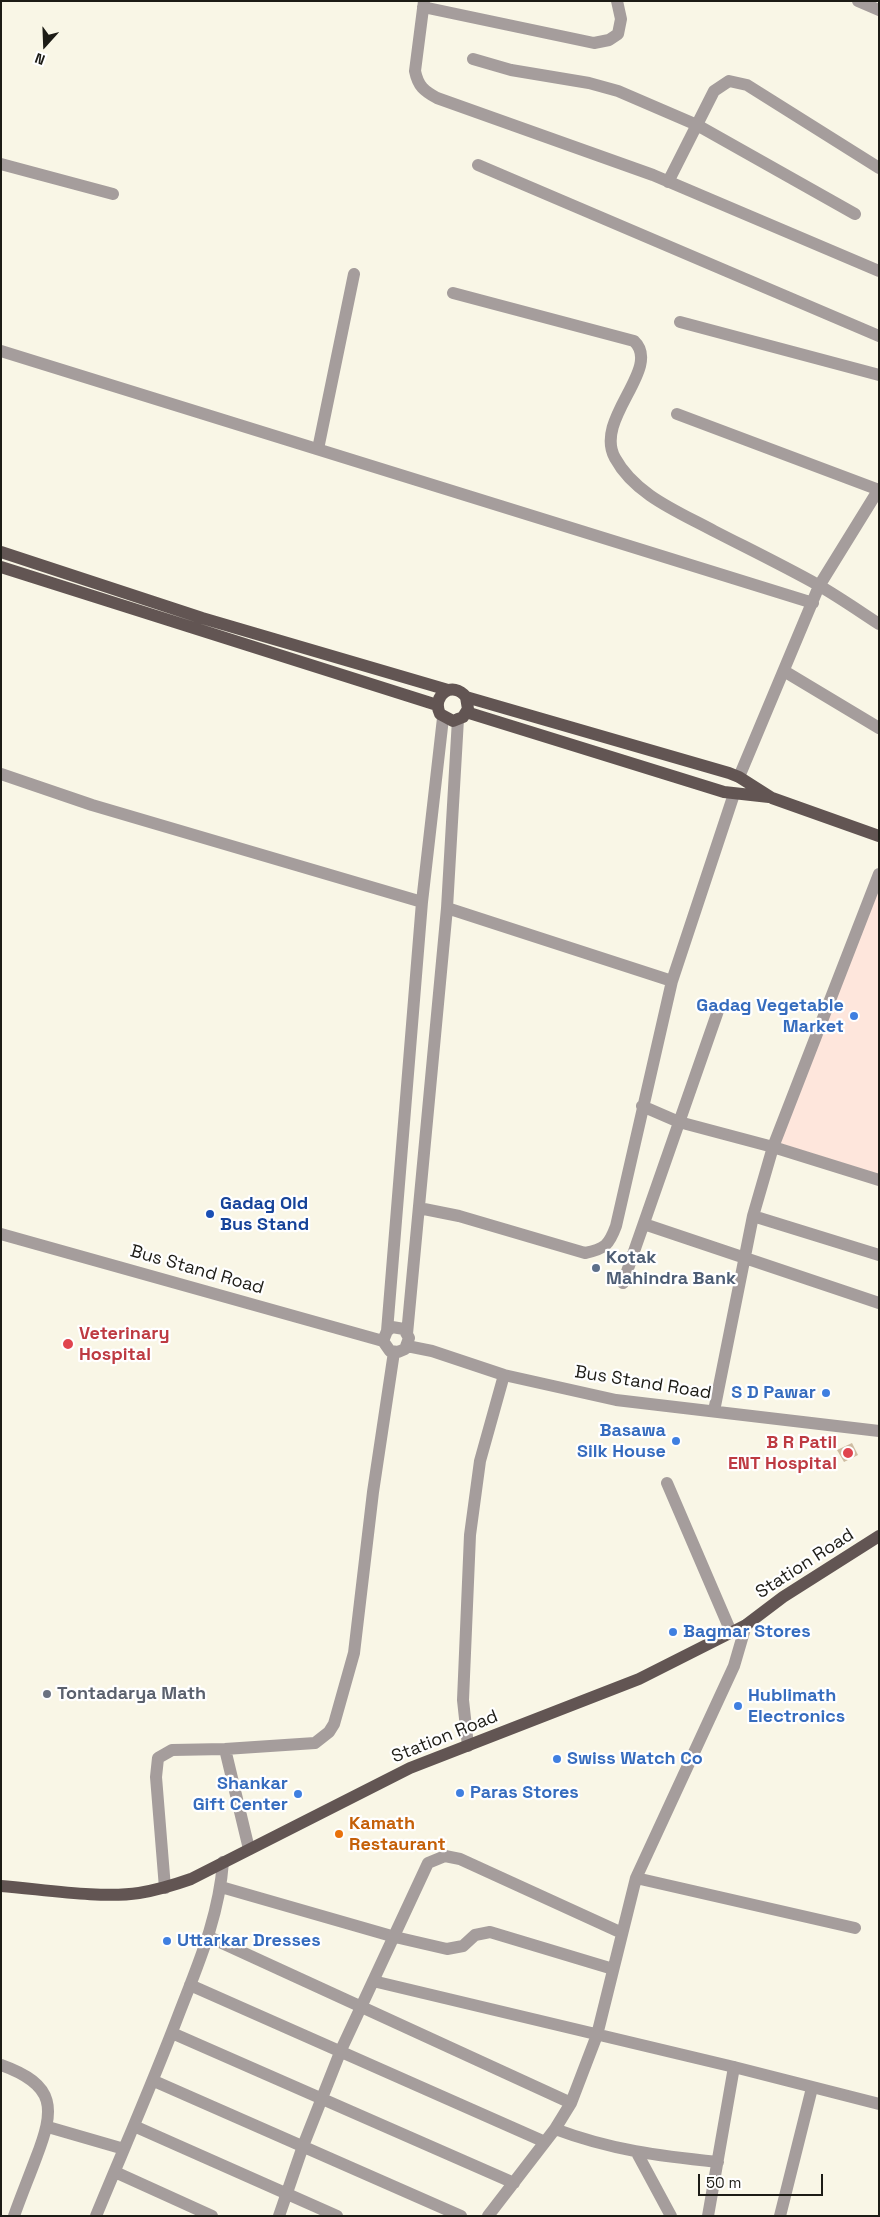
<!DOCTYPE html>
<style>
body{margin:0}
#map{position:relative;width:880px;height:2217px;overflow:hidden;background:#f9f6e6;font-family:"Space Grotesk",sans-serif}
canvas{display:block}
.frame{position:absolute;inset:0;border:2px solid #1d1c16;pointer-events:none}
.north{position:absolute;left:20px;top:20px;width:50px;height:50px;-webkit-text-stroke:4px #fff;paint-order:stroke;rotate:200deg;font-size:14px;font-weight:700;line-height:20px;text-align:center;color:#1d1c16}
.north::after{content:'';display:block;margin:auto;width:18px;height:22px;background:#1d1c16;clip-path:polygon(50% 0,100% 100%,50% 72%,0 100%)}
.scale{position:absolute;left:698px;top:2174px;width:125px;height:22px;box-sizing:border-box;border:2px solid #1d1c16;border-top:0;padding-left:6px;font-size:15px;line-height:18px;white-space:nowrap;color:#1d1c16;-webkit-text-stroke:4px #fff;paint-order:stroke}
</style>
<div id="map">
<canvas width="880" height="2217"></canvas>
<div class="frame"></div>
<div class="north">N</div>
<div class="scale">50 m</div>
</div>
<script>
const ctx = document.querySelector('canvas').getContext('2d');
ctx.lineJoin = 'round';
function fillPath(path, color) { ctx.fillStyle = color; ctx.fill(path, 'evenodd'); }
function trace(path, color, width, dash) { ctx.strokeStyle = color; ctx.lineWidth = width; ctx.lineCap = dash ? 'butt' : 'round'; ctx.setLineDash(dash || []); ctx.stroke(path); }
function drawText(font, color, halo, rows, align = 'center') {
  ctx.font = font + ' "Space Grotesk",sans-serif'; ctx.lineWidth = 4.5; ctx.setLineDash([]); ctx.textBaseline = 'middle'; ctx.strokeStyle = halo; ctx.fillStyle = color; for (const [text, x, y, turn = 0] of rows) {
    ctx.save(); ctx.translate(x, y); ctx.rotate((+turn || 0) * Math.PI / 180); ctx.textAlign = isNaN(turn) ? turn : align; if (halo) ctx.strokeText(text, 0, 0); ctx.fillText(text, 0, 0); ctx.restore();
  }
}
const commercial = new Path2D(`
 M879,889V1174L779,1143Z`);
const building = new Path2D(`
 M852,1443L858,1455L844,1462L837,1450Z`);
const minor = new Path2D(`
 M424,1L415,71C418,86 424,91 437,98L653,175L879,271
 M858,1L879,10
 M423,7L594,43L609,40L618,34L621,19L617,1
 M473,59L511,70L589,83L618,91L697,125L855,214
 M1,164L113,194
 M478,165L879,336
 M668,182L714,91L729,81L747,85L879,168
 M453,293L634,341C663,368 593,419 615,458C635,495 679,512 714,531C749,549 784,566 818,585C839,597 859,611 879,624
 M680,322L879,375
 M1,351L813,603
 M677,414L879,490
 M318,449L354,274
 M784,671L879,728
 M1,774L92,805L422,902
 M739,777L819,586L879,489
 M672,981L734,794
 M642,1106L679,1122L773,1147L879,1180
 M419,1208L459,1216L585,1253C605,1249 609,1245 616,1226L672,981L447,908
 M753,1216L879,1255
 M644,1224L879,1303
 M1,1234L383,1341
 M623,1283L719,1008
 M387,1331L392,1327L404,1329L409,1338L405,1349L398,1352L390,1351L383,1341L387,1331L422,902L443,718
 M407,1334L447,908L458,719
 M407,1346L432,1351L504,1375L616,1400L879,1431
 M714,1411L753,1216L773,1147L879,874
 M667,1483L731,1632
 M468,1746L463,1700L470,1535L480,1461L504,1375
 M225,1749L249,1849
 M636,1878L855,1928
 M221,1887L395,1937L447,1949L463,1946L475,1935L490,1932L613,1969
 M165,1888L156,1777L158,1758L172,1750L225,1749L315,1743L329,1732L334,1724L354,1653L373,1492L394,1352
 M209,1937L571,2103
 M373,1981L734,2067L879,2104
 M190,1985L545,2142
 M172,2033L514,2183
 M1,2065C57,2085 55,2109 36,2158C29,2177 21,2196 14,2216
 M154,2081L461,2216
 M134,2126L337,2216
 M48,2127L124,2149
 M555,2129C611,2150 659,2156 718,2162
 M637,2153L671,2216
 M115,2172L212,2216
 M96,2216C124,2148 154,2080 180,2011C199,1962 219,1916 223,1862
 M279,2216L303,2146L341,2050L428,1863L445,1856L460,1859L622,1933
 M488,2216L555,2129L571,2103L597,2035L636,1878L734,1666L746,1625
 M708,2216L734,2067
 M780,2216L812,2088`);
const major = new Path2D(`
 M1,552L202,618L448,690
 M1,567L437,705
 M466,697L468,709L463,717L453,721L440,714C431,695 453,680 466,697L729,773L739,777L772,798L879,836
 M466,712L724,792L769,797
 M1,1886C41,1889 101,1899 139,1893C157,1890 174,1885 191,1879L410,1768L639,1679L746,1625L783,1597L879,1536`);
const markers = [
 [854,1016,5,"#3f7fe0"],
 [210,1214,5,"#1a4fb4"],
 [596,1268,5,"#5c6f8a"],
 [68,1344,6,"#e0444e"],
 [826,1393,5,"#3f7fe0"],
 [676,1441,5,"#3f7fe0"],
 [848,1453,6,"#e0444e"],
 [673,1632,5,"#3f7fe0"],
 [47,1694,5,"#6b7280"],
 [738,1706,5,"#3f7fe0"],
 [557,1759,5,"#3f7fe0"],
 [460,1793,5,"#3f7fe0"],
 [298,1794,5,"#3f7fe0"],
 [339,1834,5,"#e8710a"],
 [167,1941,5,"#3f7fe0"]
];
const shopNames = [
 ["Gadag Vegetable",844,1006,"right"],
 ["Market",844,1027,"right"],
 ["S D Pawar",816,1393,"right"],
 ["Basawa",666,1431,"right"],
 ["Silk House",666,1452,"right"],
 ["Bagmar Stores",683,1632],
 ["Hublimath",748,1696],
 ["Electronics",748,1717],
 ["Swiss Watch Co",567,1759],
 ["Shankar",288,1784,"right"],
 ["Gift Center",288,1805,"right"],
 ["Paras Stores",470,1793],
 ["Uttarkar Dresses",177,1941]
];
const transitNames = [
 ["Gadag Old",220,1204],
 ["Bus Stand",220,1225]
];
const serviceNames = [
 ["Kotak",606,1258],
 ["Mahindra Bank",606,1279]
];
const streetNames = [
 ["Bus Stand Road",197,1270,16],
 ["Bus Stand Road",643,1383,9],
 ["Station Road",805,1564,-33],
 ["Station Road",445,1737,-22]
];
const healthNames = [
 ["Veterinary",79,1334],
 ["Hospital",79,1355],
 ["B R Patil",837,1443,"right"],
 ["ENT Hospital",837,1464,"right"]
];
const worshipNames = [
 ["Tontadarya Math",57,1694]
];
const foodNames = [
 ["Kamath",349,1824],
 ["Restaurant",349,1845]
];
fillPath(commercial, '#fee6dc');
fillPath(building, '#cebca1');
trace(minor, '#a59d9c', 12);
trace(major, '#625553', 12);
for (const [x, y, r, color] of markers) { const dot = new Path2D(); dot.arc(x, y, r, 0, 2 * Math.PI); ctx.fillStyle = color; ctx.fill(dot); trace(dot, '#fff', 2); }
drawText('bold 18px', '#366cbe', '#fff', shopNames, 'left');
drawText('bold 18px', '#164399', '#fff', transitNames, 'left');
drawText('bold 18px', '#4e5e75', '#fff', serviceNames, 'left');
drawText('18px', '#1d1c16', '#fff', streetNames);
drawText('bold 18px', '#be3a42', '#fff', healthNames, 'left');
drawText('bold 18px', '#5b616d', '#fff', worshipNames, 'left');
drawText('bold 18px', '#c56008', '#fff', foodNames, 'left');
</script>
